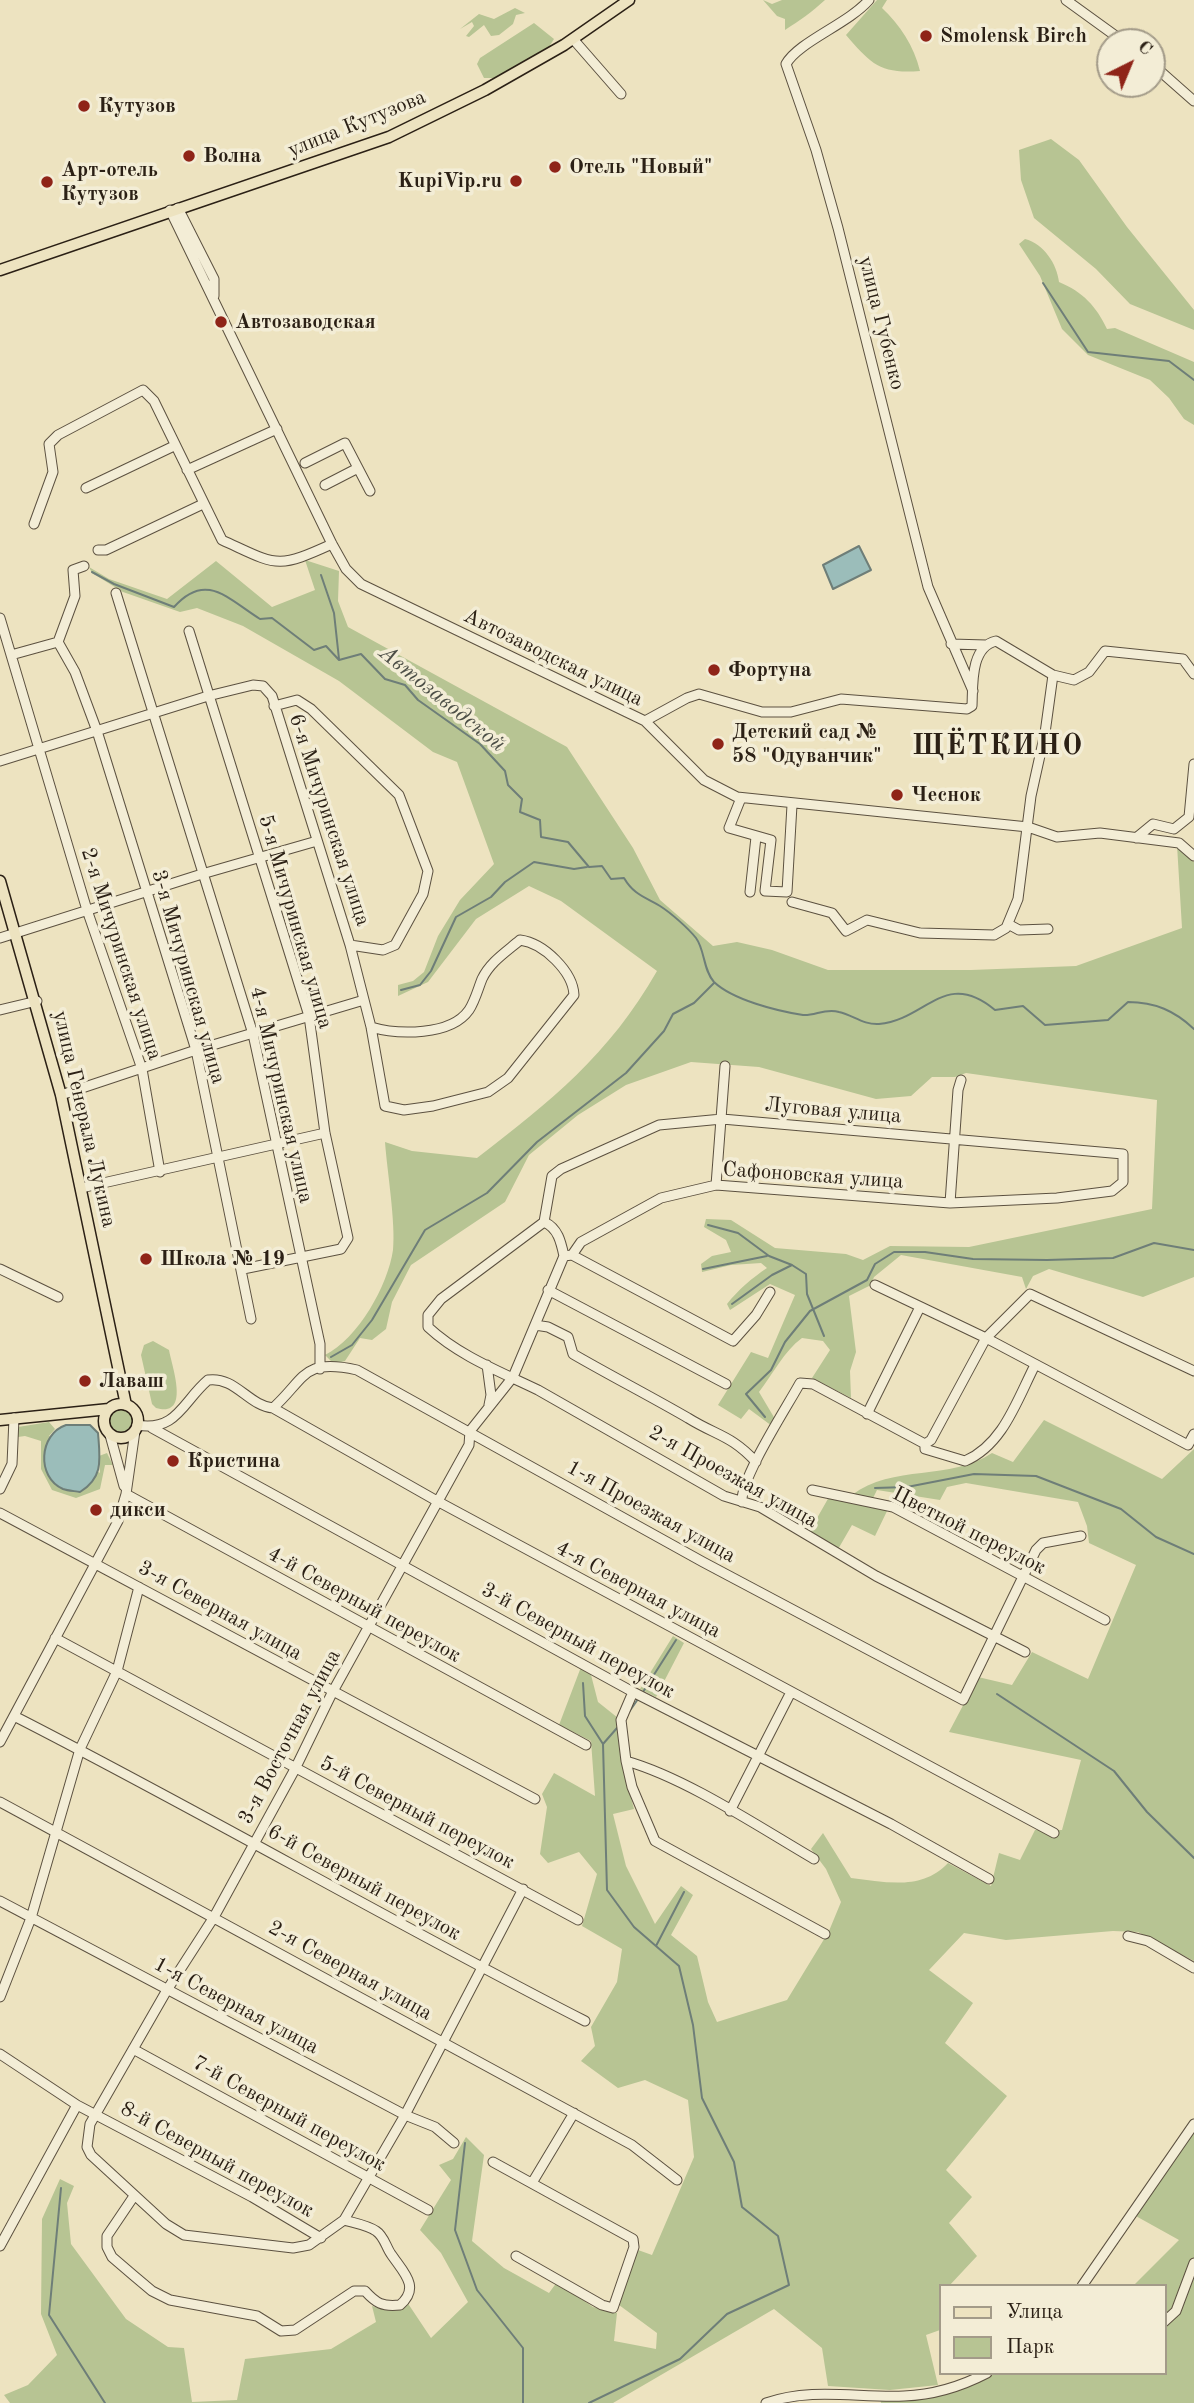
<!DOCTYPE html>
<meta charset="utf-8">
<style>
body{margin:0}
#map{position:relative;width:1194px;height:2403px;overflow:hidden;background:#ede3c0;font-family:"Old Standard TT",serif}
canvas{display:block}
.legend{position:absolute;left:939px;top:2284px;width:228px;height:91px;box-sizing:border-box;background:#f3edd6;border:2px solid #a39b89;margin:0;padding:9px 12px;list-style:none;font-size:21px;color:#2b2015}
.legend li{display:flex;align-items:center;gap:14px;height:35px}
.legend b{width:35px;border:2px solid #a39b89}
.north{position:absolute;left:1096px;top:28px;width:70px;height:70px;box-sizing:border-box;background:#f3edd6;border:2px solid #a39b89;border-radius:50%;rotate:43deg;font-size:19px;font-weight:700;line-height:28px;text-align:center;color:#2b2015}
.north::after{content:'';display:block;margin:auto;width:24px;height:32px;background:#8f2418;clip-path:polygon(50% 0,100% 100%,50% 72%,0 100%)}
</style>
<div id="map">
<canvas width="1194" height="2403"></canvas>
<ul class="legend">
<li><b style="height:9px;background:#ede3c0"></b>Улица</li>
<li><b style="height:19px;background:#b7c493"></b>Парк</li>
</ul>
<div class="north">С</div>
</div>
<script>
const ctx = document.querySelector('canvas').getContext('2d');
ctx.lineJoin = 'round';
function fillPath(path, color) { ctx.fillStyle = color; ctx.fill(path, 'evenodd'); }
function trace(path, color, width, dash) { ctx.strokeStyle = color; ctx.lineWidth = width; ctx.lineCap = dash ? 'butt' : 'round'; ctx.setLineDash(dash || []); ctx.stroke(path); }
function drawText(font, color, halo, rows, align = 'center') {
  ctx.font = font + ' "Old Standard TT",serif'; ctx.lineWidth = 7; ctx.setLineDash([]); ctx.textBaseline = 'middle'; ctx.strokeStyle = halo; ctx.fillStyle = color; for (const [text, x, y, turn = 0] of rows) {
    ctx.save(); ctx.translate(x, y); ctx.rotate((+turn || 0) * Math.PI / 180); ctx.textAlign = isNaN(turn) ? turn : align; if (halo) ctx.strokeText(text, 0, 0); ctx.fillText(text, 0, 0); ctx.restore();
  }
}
const green = new Path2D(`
 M763,0L772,4L782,0H825C812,12 799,21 785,30V19L777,16Z
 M877,0H887L882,8C900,25 914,46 920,71C880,74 871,64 846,35Z
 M515,8L525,13L516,15L513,24L499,35L491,36L484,25L469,37L466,36L474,26L472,22L460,29L479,14L494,19Z
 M534,23L554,39L549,47L496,78H484L477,64L480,58Z
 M1051,139L1079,160L1127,227L1194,310V330L1130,304L1096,269L1034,218L1021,180L1019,150Z
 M1025,239C1044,244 1057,264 1059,282C1083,292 1096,306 1107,329L1115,328L1194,362V425L1184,419L1169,398L1150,380L1088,355L1062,329L1040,276L1019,244Z
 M305,560L339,571L338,601L348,627L567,747L633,848L660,900L713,946L737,942L772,950L828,970H971L1076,966L1182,928L1177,845L1194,862V1277L1143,1297L1049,1269L1033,1276L1026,1289L1022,1277L901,1255L874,1277L871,1285L849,1296L856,1352L850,1371L851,1398L812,1378L830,1350L823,1341L802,1338C784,1351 773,1374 759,1392L775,1419L772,1426L749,1409L741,1419L718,1405L751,1352L768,1358L795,1295L770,1284L730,1310L727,1304C738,1290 752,1278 767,1268L761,1263L731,1265L702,1272L701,1264L712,1256L731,1252L726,1240L704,1227L706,1219L731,1220L775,1248L846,1254L863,1260L890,1246L969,1247L1152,1209L1157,1100L966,1073L955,1077H932L911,1096L876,1099L759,1067L691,1062L626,1085L578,1115L529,1155L505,1202L411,1265L392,1302L386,1329L372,1340L360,1338L345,1361L334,1364L325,1355C358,1339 388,1285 393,1250C396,1224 387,1170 385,1142L412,1151L477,1158C551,1101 609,1055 657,971L561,901L529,886L476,919L428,982L398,996V985L413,981L424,972L438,936L460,900L494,864L457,762L433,752L339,681L243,626L197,608L180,612L123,592L92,573L89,567L109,579L167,599L216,561L272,607L315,590Z
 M153,1341L169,1350C172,1367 191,1418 156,1408L152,1404L141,1355L144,1345Z
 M109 1420a12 12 0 1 1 24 0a12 12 0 1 1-24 0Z
 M1044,1420L1162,1479L1194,1449V1961L1138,1932L1113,1931L1006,1940L964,1933L929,1970L973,2003L945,2043L1007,2096L946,2170L972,2197L949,2223L977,2256L949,2286H940V2330L926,2335L938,2385L890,2390L828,2386L822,2348L774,2309L613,2403H10L4,2395L28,2385L57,2355L41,2314L42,2219L60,2179L74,2186L67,2203L71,2244L126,2319L168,2347L184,2348L192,2402L237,2400L245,2359L331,2349L376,2322L372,2306C386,2310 395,2312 407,2302L431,2338L468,2302L441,2253L420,2230L451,2180L439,2165L453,2159L466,2137L484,2155L472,2241L504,2268L549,2293L557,2282L593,2307L617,2313L614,2341L656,2349L657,2333L619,2305L635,2253L638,2250L652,2255L694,2157L688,2100L645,2080L618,2088L581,2061L595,2046L591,2027L617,1982L622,1949L582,1926L597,1874L579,1852L548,1863L540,1854L547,1807L542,1794L554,1773L595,1796L591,1741L559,1725L581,1667L590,1671L598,1702L618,1718L622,1764L634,1809L613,1814L626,1866L655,1924L681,1886L693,1895L671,1935L697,1956L708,2002L717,2022L787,2000L829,1931L841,1902L826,1869L811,1849L823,1833L851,1878C886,1882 922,1891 948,1863L991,1886L999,1853L1020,1860L1035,1830H1062L1081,1760L949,1732L978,1677L1012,1685L1032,1652L1088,1679L1136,1565L1089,1543L1087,1526L1078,1502L966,1483L947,1487L940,1500L877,1490L872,1500L852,1495C892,1464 951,1481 992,1453L1013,1462Z
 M49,1422L55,1429L49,1436L100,1473L99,1456L107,1453L113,1465H105L100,1489L76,1498L52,1490L41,1469V1441L25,1436L18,1437V1427Z
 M829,1497L888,1509L875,1536L852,1525L837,1551L808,1534Z
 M673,1636L684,1643L656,1697L640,1689Z
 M1194,2131V2403H881L880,2397L976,2383L994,2373H1164V2286H1133L1179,2240L1134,2215Z`);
const water = new Path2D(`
 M859,546L871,570L833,589L823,565Z
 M66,1425H90L98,1433C100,1459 104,1477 80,1492C76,1491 68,1491 63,1489C36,1477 39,1434 66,1425Z`);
const stream = new Path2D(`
 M1043,283L1088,352L1169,361L1194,380
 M92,572L114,584L174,607C206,571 228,599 260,619L272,618L314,650L326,646L339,660L361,654L385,679L405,685L418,700L480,744L505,771L508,785L522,799L520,812L540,820L541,837L568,842L589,867L602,866L611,879L624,878C634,895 645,897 660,906C671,913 688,928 696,938C705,950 703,970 714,982C733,1000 777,1011 803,1015C815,1016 825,1008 839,1012C853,1015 863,1025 879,1024C926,1020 945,968 995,1010L1023,1006L1045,1025L1108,1020L1128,1002C1155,1002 1175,1011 1194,1029
 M321,575L334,613L339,659
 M401,990L420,985L431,971L456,917L491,897L505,882L534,862L574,869L587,867
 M708,1225L738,1233L769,1256L792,1265
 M703,1269L767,1256
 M732,1304L772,1275L792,1265L806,1274L807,1294L824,1336
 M331,1357L352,1345L372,1320L425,1230L487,1193L537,1142L626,1073L664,1031L673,1014L694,1003L714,983
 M765,1417L746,1394L771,1370L785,1342L810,1311L867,1280L875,1264L894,1252H925L973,1259L1047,1260L1113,1258L1154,1243L1194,1250
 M875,1488L907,1487L974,1474L1036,1476L1121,1509L1156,1537L1194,1554
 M583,1683L585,1716L603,1744L607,1890L634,1927L679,1966L693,2025L702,2098L734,2162L742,2207L778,2236L789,2285L727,2314L680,2359L589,2403
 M643,1692L676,1640
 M997,1694L1114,1771L1147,1812L1194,1858
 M629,1712L638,1699
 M603,1744L617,1728
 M656,1946L684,1892
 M465,2143L455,2230L477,2290L523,2348V2403
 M61,2188L49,2315L105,2403`);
const minor = new Path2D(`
 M869,0C848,24 798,42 786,64L816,150L838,228L928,587L973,691
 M1066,0L1124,42
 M573,39L621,94
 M1152,64L1194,101
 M178,208L214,279V296
 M170,210L332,544L346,569L361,584L645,721L704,780L737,797L1028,827L1057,837L1100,833L1179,843L1194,856
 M305,463L345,443L370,491
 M187,470L277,429
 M325,485L358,468
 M86,488L174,446
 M34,524L53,472L49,444L58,435L143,390L154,401L222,540C277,565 275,570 332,544
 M98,550H106L203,504
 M116,593L253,1034L320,1344V1369
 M0,618L87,910L142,1069L160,1172
 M189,631L309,1016L325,1133L348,1238L341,1249L243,1269
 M58,642L75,672L97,731L196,1050L251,1319
 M951,644L986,645
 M11,655L58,642L75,596L73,570L84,566
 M1053,675L1074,680L1089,672L1105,651L1183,659L1194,674
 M274,706L297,700L311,709L399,795L428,871L423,894L395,945L383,950L350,945
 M645,721L687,698L699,694L762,712H791L841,699L967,709L972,706C973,685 970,647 996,641L1053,675L1045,733L1031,796L1018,899L1006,928L994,935L920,933L867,920L846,931L832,913L792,902
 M0,761L208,696L253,685L263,686L272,696L350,945L371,1027L385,1106L404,1110L433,1106L488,1092L508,1078L574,995C573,972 544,943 520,940C506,952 490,962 482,979C478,989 475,1001 469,1010C451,1036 398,1035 371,1027
 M741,798L729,828L771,840L765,891L787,892L792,805
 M1136,838L1153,824L1174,829L1189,817L1194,764
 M750,892L756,837
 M1008,924L1019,930L1048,929
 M0,938L202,874L317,841
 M0,1010L37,1001
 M61,1095L196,1050L364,1000
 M716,1185L725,1066
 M81,1188L325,1133
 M950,1203L958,1090L961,1080
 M544,1222C558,1228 561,1242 564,1256
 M572,1255L733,1341L756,1315L770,1292
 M0,1269L58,1297
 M875,1285L986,1338L1188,1445L1194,1434
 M548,1290L726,1384
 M535,1325L548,1327L568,1337L573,1354C611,1376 650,1396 688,1418C717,1436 731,1435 756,1462
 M487,1365L491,1395L489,1405
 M273,1408C306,1378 302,1358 357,1370L703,1562L963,1700L1036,1550L1043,1543L1081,1536
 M867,1414L920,1307
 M137,1425C177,1432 183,1401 208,1380C235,1376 249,1406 273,1408L437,1501L1054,1833
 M152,1428L633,1692L891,1824L989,1879
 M110,1435L124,1486
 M925,1444L931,1440L986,1338L1030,1294L1194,1371
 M0,1489L12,1464L14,1418
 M812,1490L893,1507L1105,1620
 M126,1494L586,1745
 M742,1502C740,1479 787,1407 800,1383L813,1384L925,1444V1449L965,1461C1003,1445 1017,1400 1035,1365
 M0,1513L535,1799
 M55,1638L578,1920
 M633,1692L621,1720L626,1761L632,1787L655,1841L825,1934
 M14,1716C206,1814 393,1923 585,2021
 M0,1742L118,1521L126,1494L135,1431
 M626,1761C686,1778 759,1827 814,1859
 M0,1802L632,2145L677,2180
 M730,1811L791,1692
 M523,1889L405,2115L344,2220L309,2245L293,2248L184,2235L166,2224L91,2155L87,2147L90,2124L167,1990L214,1917L295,1769L332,1693L469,1445L470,1431L513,1377L564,1256L572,1255L581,1242L661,1198L716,1185L950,1203L1057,1198L1112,1191L1123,1182V1154L722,1119L659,1125L561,1169L552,1176L544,1222L441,1299L428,1315V1327C459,1356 501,1372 538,1390L724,1496L760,1507L876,1576L1025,1652
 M0,1901L405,2115L435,2127L454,2143
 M1128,1936L1148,1941L1194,1968
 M0,1997L31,1918L80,1749L117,1671L139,1587
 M133,2049L428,2210
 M0,2054L77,2105L252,2197L321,2238
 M493,2162L633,2239L634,2247L613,2308L602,2305L516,2256
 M532,2183L574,2113
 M134,2196L107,2236V2247L112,2257L133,2275L152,2291L170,2300L257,2316L281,2331L295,2330L354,2291H365C376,2303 382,2307 400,2305C421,2287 403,2272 391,2254C386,2247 384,2236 376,2231C367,2225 354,2223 344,2220
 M0,2246L77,2105
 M1082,2286L1194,2124
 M1164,2322L1176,2311L1194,2263
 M766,2403C812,2387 857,2398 904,2396C933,2395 962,2386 987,2373`);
const major = new Path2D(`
 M0,270L389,137L485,90L564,45L629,0
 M0,881L61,1095L126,1405
 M104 1421a17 17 0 1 1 34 0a17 17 0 1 1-34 0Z
 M0,1420L109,1409`);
const markers = [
 [926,36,7,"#8f2418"],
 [84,106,7,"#8f2418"],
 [189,156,7,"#8f2418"],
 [555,167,7,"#8f2418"],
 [516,181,7,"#8f2418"],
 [47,182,7,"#8f2418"],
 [221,322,7,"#8f2418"],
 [714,670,7,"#8f2418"],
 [718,744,7,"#8f2418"],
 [897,795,7,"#8f2418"],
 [146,1259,7,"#8f2418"],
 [85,1381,7,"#8f2418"],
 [173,1461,7,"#8f2418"],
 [96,1510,7,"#8f2418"]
];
const poiNames = [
 ["Smolensk Birch",940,36],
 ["Кутузов",98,106],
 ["Волна",203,156],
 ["Отель \"Новый\"",569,167],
 ["Арт-отель",61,170],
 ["Кутузов",61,194],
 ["KupiVip.ru",502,181,"right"],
 ["Автозаводская",235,322],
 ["Фортуна",728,670],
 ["Детский сад №",732,732],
 ["58 \"Одуванчик\"",732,756],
 ["Чеснок",911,795],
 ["Школа № 19",160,1259],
 ["Лаваш",99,1381],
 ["Кристина",187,1461],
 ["дикси",110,1510]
];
const streetNames = [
 ["улица Кутузова",357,124,-22],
 ["улица Губенко",881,323,76],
 ["Автозаводская улица",553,658,26],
 ["6-я Мичуринская улица",329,820,72],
 ["5-я Мичуринская улица",295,922,74],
 ["2-я Мичуринская улица",121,954,72],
 ["3-я Мичуринская улица",188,977,74],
 ["4-я Мичуринская улица",281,1095,77],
 ["Луговая улица",833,1111,5],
 ["улица Генерала Лукина",84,1119,77],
 ["Сафоновская улица",813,1176,4],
 ["2-я Проезжая улица",733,1477,29],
 ["1-я Проезжая улица",651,1512,29],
 ["Цветной переулок",969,1531,27],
 ["4-я Северная улица",638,1590,28],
 ["4-й Северный переулок",364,1605,29],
 ["3-я Северная улица",220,1611,29],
 ["3-й Северный переулок",578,1641,29],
 ["3-я Восточная улица",290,1737,-62],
 ["5-й Северный переулок",417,1813,28],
 ["6-й Северный переулок",364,1883,29],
 ["2-я Северная улица",350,1971,29],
 ["1-я Северная улица",236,2006,28],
 ["7-й Северный переулок",289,2114,29],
 ["8-й Северный переулок",217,2160,29]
];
const waterNames = [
 ["Автозаводской",442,699,39]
];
const districtNames = [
 ["ЩЁТКИНО",998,747]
];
fillPath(green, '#b7c493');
fillPath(water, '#9bbdba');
trace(water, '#6e7e78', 2);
trace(stream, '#6e7e78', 2);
trace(minor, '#5c5140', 11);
trace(major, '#2b2015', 13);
trace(minor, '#f3edd6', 9);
trace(major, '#ede3c0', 10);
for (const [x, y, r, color] of markers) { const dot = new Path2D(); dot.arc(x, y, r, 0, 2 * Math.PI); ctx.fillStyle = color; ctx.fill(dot); trace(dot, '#f3edd6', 2.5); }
drawText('bold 21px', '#2b2015', '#f3edd6', poiNames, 'left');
drawText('21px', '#2b2015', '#f3edd6', streetNames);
drawText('italic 23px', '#4d4f47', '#f3edd6', waterNames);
ctx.letterSpacing = '2px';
drawText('bold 28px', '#2b2015', '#f3edd6', districtNames);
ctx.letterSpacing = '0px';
</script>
